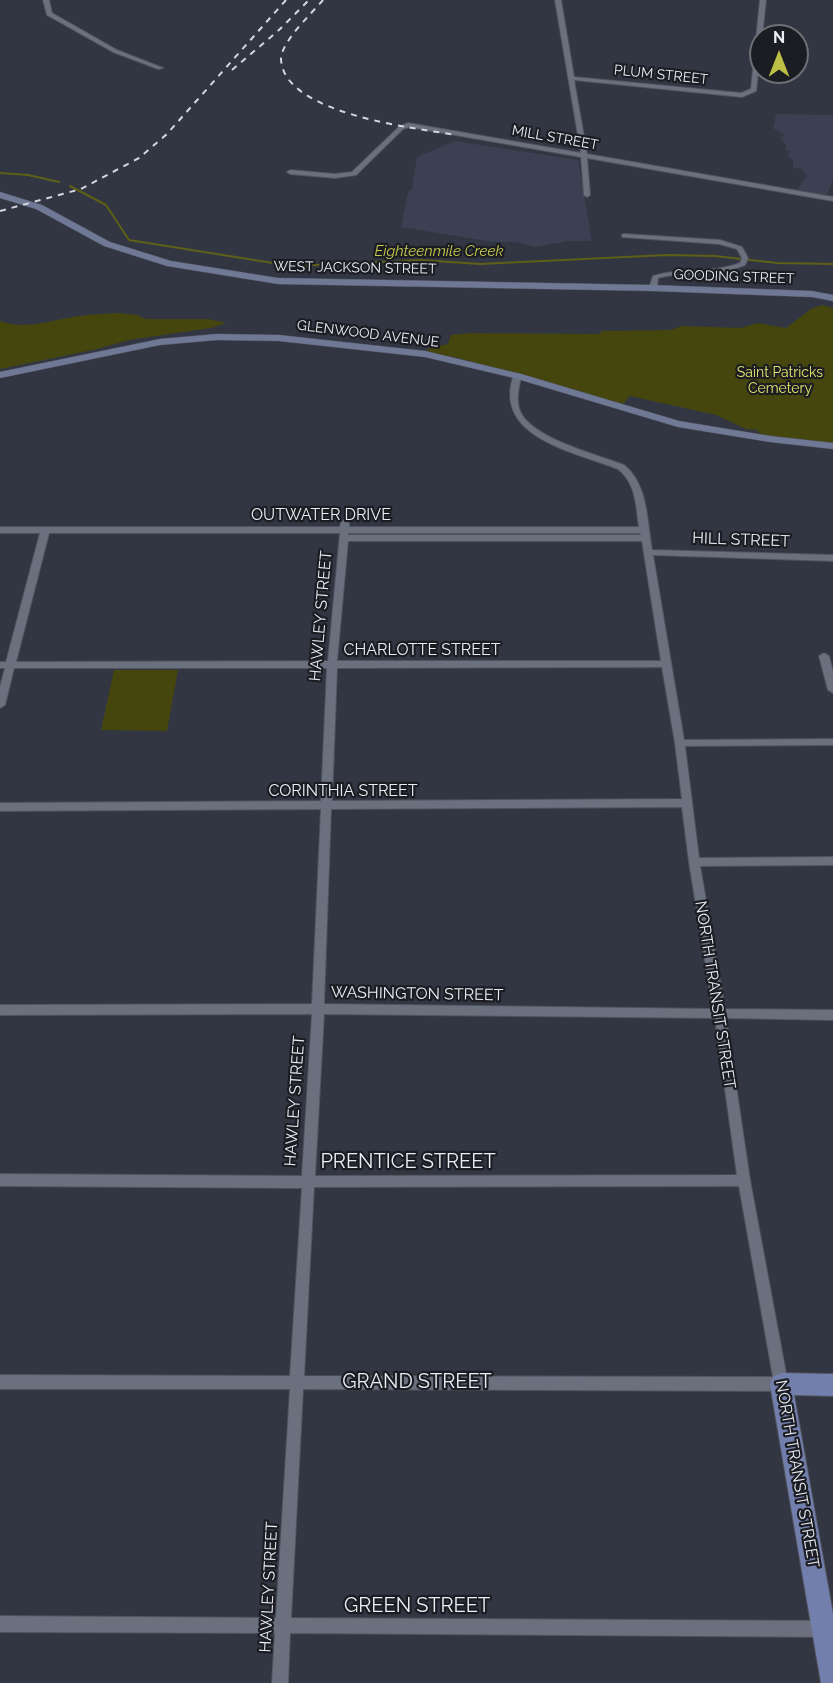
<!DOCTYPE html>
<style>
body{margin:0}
#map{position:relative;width:833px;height:1683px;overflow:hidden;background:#323642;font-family:Raleway,sans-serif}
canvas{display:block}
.north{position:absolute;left:749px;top:24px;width:60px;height:60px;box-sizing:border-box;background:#1c1d23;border:2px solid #6e7077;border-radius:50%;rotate:0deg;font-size:16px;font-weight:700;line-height:24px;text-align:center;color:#eaedf5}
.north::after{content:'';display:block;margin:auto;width:21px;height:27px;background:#bcc044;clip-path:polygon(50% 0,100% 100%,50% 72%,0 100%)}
</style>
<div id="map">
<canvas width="833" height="1683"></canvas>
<div class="north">N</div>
</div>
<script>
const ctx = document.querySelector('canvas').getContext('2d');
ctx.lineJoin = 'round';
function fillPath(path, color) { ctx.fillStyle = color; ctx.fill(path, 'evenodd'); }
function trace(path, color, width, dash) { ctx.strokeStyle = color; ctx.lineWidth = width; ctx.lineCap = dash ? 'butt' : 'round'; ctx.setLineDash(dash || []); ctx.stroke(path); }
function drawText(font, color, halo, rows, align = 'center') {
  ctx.font = font + ' Raleway,sans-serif'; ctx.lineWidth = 4.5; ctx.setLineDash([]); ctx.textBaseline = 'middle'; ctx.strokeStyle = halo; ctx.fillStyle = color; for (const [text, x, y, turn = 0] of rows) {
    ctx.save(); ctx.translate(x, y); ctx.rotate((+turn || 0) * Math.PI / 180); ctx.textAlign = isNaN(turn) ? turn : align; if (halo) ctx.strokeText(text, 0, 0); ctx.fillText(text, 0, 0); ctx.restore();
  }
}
const built = new Path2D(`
 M776,114L833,115V180L827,195L797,190L807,176L802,169L793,167V159L788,157L789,151L785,150L786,145L780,137L785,136L773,128Z
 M455,141L578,160L592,241H568L535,247L515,242H493L401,227L408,192L412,189L417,157Z`);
const green = new Path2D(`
 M822,305L833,308V444L761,435L757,430L746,429L716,415L630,396L622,405L459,358L427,353V349L448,344L451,335L471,333L599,334L602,331L671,330L682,326L741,328L757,323L786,328L811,309Z
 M118,313L137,315L145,319H209L226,323L211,328L129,340L97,349L0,369V321C27,331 53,319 80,316C92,314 105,314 118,313Z
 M114,670H178L167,731L101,730Z`);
const stream = new Path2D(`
 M0,173L28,175L59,182
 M70,186L106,205L129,240L292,266L421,260L480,264L667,255L715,256L777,263L833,264`);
const street = new Path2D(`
 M43,0H49L52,13L117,50L163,68L158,69L113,52L47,15Z
 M555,0H561L574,77L741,93L751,89L760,0H766L756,91L742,97L574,80L587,154L833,197V201L587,158L590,195L587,197L584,195L581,157L409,127L403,129L356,175L335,178L290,174L287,172L290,170L335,174L352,172L399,127L408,123L581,153Z
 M624,234L720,240L742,247L748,258L745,265C717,277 687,270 658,278L657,288L653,290L649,288L653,276C681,267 712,274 740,263L742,258L737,249L719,244L622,237V235Z
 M514,374L521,376C519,388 515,402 521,413C534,439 598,455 624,465C648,484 647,521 652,550L833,555V561L653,555L684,740L833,739V745L685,746L699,858L833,857V865L700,866L725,1009L833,1010V1020L726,1018L750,1180L788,1384L786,1389L781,1391L303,1389L291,1618L833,1621V1637L290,1633L288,1683H272L275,1633L0,1632V1616L276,1618L290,1389H0V1375L290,1376L302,1188L0,1186V1174L302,1176L312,1014L0,1015V1005L312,1004L321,809L0,811V803L321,801L327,668H14L5,705L0,708V687L5,668H0V662H6L40,533H0V527H340L341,522L345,519L349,522V527H639C636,506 636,483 618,469C576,452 491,438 514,374ZM49,533H340L328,661L16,662ZM348,533H640L641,535H348ZM348,541H642L661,661H337ZM662,667L675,743L682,799L332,801L337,668ZM682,807L689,862L713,1009L324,1004L331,809ZM324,1014L715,1018L737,1175L315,1176ZM739,1186L773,1377L304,1376L314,1187Z
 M824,653L829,656L833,672V693L828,690L819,656Z`);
const secondary = new Path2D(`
 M0,192L42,205L110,242L171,261L278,278L653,285L812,291L833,295V301L812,297L653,291L278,284L167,266L104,246L36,209L0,198Z
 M217,334L279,335L425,351L521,374L679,421L770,436L833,443V449L770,442L678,427L514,378L425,357L279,341L217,340L160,345L0,378V372L160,339Z`);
const primary = new Path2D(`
 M781,1373L833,1374V1396L794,1395L833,1614V1683H821L770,1384L773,1377Z`);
const rail = new Path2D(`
 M323,0C312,13 281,42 281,59C283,114 415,128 456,135
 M232,70L279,30L309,0
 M0,211L81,189L139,158L167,134L286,0`);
const farStreetnames = [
 ["PLUM STREET",661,75,6],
 ["MILL STREET",555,138,10],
 ["WEST JACKSON STREET",355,268,1],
 ["GOODING STREET",734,277,2],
 ["GLENWOOD AVENUE",368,334,7]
];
const farParknames = [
 ["Saint Patricks",780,373],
 ["Cemetery",780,389]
];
const farWaternames = [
 ["Eighteenmile Creek",439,251]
];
const streetNames = [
 ["OUTWATER DRIVE",321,515],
 ["HILL STREET",741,540,2],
 ["HAWLEY STREET",321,616,-85],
 ["CHARLOTTE STREET",422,650],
 ["CORINTHIA STREET",343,791],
 ["WASHINGTON STREET",417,994,1],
 ["NORTH TRANSIT STREET",715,995,81],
 ["HAWLEY STREET",295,1101,-86],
 ["NORTH TRANSIT STREET",797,1474,80],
 ["HAWLEY STREET",269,1587,-87]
];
const nearStreetnames = [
 ["PRENTICE STREET",408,1162],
 ["GRAND STREET",417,1382],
 ["GREEN STREET",417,1606]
];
fillPath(built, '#3b4152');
fillPath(green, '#44460d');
trace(stream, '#5e6017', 2);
trace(street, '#50535d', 2);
trace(secondary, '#50535d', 1);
trace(primary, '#50535d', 2);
fillPath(street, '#6b707e');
fillPath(secondary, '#6f7895');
fillPath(primary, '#727fad');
trace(rail, '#d3d7df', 2, [6, 6]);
drawText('14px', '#eaedf5', '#1c1d23', farStreetnames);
drawText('14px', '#e1e66b', '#1c1d23', farParknames);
drawText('italic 15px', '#c5c94c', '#1c1d23', farWaternames);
drawText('16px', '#eaedf5', '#1c1d23', streetNames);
drawText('20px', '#eaedf5', '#1c1d23', nearStreetnames);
</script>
